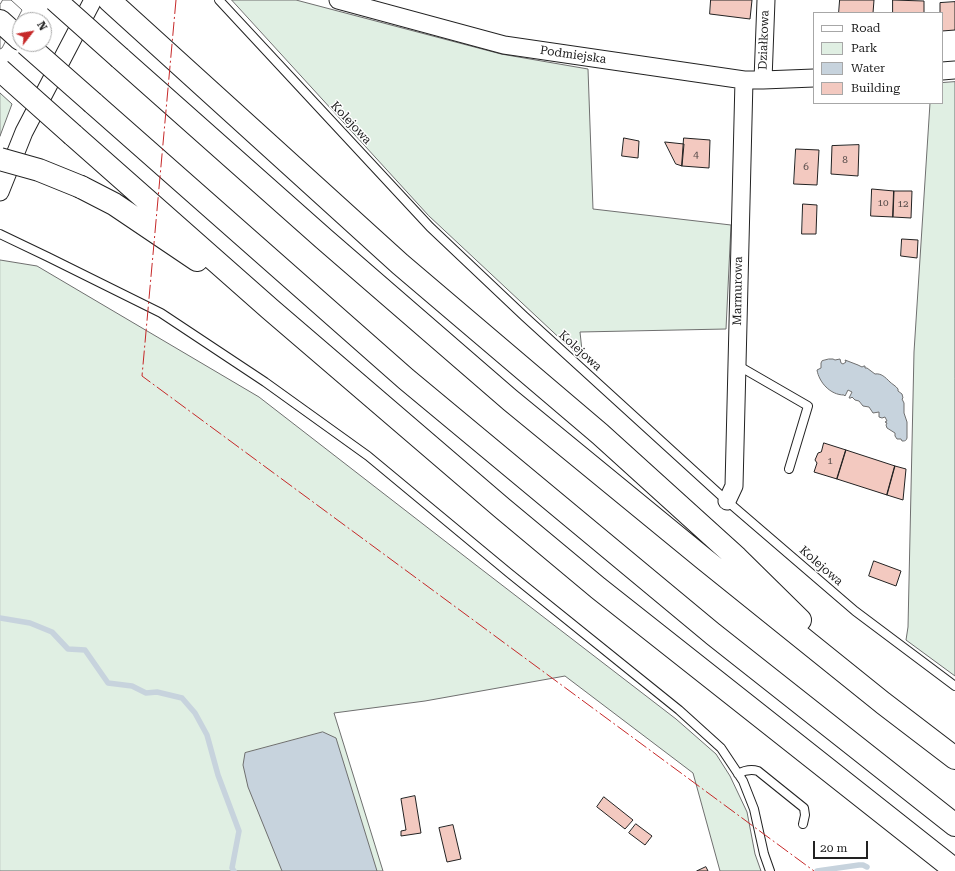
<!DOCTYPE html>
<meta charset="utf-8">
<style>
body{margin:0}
#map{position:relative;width:955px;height:871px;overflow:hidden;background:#fff;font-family:"Roboto Serif",serif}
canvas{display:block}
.legend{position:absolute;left:813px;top:12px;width:130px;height:92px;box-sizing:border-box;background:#fff;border:1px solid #a7a7a7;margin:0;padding:5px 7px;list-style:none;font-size:12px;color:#222}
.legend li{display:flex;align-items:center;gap:8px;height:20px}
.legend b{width:20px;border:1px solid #a7a7a7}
.north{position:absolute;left:12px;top:12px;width:40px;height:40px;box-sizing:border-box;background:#fff;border:1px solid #a7a7a7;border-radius:50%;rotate:59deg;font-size:11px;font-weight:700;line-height:16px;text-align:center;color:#222}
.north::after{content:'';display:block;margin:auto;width:14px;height:18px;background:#c62828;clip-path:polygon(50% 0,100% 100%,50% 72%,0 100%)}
.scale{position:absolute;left:813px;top:841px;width:55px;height:18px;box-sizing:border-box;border:2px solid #222;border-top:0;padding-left:5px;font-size:12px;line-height:14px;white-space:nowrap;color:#222;-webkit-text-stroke:3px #fff;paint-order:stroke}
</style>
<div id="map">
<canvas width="955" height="871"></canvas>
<ul class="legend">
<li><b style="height:5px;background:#fff"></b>Road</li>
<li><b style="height:11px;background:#e0efe3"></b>Park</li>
<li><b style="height:11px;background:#c7d3dd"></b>Water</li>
<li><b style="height:11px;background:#f3c9c0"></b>Building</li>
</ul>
<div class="north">N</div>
<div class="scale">20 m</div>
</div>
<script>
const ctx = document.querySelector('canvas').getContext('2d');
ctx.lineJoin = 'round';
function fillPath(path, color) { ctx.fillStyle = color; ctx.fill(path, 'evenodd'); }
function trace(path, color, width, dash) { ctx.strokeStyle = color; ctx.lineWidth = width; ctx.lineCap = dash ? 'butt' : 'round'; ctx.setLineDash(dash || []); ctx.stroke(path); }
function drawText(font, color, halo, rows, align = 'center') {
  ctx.font = font + ' "Roboto Serif",serif'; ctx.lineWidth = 3; ctx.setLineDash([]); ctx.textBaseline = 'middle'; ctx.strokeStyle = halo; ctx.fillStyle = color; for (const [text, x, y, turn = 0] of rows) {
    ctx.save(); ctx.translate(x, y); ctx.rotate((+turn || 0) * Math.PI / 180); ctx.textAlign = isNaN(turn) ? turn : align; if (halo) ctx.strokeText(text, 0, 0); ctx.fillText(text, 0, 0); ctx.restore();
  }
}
const green = new Path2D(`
 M232,0H296L501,54L588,69L593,209L731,225L726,329L580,332L583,360L429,216Z
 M955,82V676L906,640L908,627L914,352L930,103H942V83Z
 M0,93L12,104L0,136Z
 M0,260L37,266L259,397L472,562L676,719L716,754L730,776L747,812L755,854L761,871H720L693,773L565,676L425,701L334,713L383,871H0Z`);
const water = new Path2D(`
 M829,359H833L835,360L840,359L841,363L843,364L846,362L845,360L858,365L862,367L864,366H865V368H867L875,374C881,373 885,377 890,382C892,384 896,386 898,389V391L902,394L903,398L902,399L904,403V413L907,422V438C906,441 905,441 902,441L901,439H897L895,436V433L887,428L886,425L887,423L885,422L887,421L885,417L882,418L879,417V412L873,413L869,407L863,406L859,401L855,400L852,397L851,398H849L852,392L848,390L845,396L844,395C830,395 819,382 817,370L821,368V363L822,361Z
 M323,732L336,738L377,871H282L248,787L243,765L245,753Z`);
const pier = new Path2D(`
 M3,0H11L22,10L2,48L0,49V5Z`);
const stream = new Path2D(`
 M0,618L30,623L52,632L68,649L85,650L108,683L132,686L146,693L157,692L182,698L195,713L207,735L218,775L239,831L232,868L234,871
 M817,871L859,865H863L867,867`);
const building = new Path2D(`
 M711,0H752L750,19L710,14Z
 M840,0H874L873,13H839Z
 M893,0L924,1V13H893Z
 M955,2V30L942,31V13H940V3Z
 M624,138L639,141L638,158L622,156Z
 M684,138L710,140L709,168L682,166Z
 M665,142L684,144L682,166L676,164Z
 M859,145L858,176L831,174L832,146Z
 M796,149L819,150L817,185L794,184Z
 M872,189L894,191L893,217L871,216Z
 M894,191H912L911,218L893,217Z
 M803,204L817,205L816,234H802Z
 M902,239L918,240L917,258L901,256Z
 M824,443L846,450L837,479L814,472L817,463L815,460L818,453L821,452Z
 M846,450L895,466L887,495L837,479Z
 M895,466L906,469L903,500L887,495Z
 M874,561L901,571L896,586L869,576Z
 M415,796L421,833L401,836V831L406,830L401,799Z
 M604,797L633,820L625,829L597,807Z
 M636,824L652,836L645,845L629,833Z
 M453,825L461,859L447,862L439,828Z
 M706,867L708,871H697Z`);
const service = new Path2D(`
 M219,0L430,227L524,316L727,501L855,611L955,686
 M0,234L48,257L161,313L265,382L368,456L509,573L679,710L721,748L743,781L754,809L764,854L770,871
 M737,365L808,406L789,469
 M738,774C745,770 751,769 758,771L804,808L805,815L803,824`);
const minor = new Path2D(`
 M338,0L504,45L744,80H763L814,78
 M942,71L955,70
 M763,80L766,0
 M0,192L24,132L93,0
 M727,501L734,486L744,80`);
const motorway = new Path2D(`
 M109,0L400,264L600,434L737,558L800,620
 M0,21L20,39
 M120,58L324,239L510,400L704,559L883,703L955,758
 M93,103L406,379L713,634L955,825
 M73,135L270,309L502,508L598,588L955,870
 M81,187L114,204L197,260`);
const motorwayBridge = new Path2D(`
 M55,0L120,58
 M26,44L93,103
 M0,70L73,135
 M0,159L39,170L81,187`);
const power = new Path2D(`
 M176,0L142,376L814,871`);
const numberNames = [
 ["4",696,155],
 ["8",845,160],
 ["6",806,167],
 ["10",883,203],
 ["12",903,204],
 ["1",830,461]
];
const streetNames = [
 ["Działkowa",764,40,-88],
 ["Podmiejska",573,55,8],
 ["Kolejowa",351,123,47],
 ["Marmurowa",738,291,-89],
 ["Kolejowa",580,351,42],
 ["Kolejowa",821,566,41]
];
fillPath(green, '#e0efe3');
trace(green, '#6f6f6f', 1);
fillPath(water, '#c7d3dd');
trace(water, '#6f6f6f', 1);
fillPath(pier, '#fff');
trace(pier, '#6f6f6f', 1);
trace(stream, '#c7d3dd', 5.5);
fillPath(building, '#f3c9c0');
trace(building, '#222', 1);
trace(service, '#222', 10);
trace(minor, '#222', 19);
trace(motorway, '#222', 24);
trace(service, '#fff', 8);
trace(minor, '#fff', 17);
trace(motorway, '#fff', 22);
trace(motorwayBridge, '#222', 24, []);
trace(motorwayBridge, '#fff', 22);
trace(power, '#c62828', 1, [14, 3, 2, 3]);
drawText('10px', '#564c4a', null, numberNames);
drawText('12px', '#222', '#fff', streetNames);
</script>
